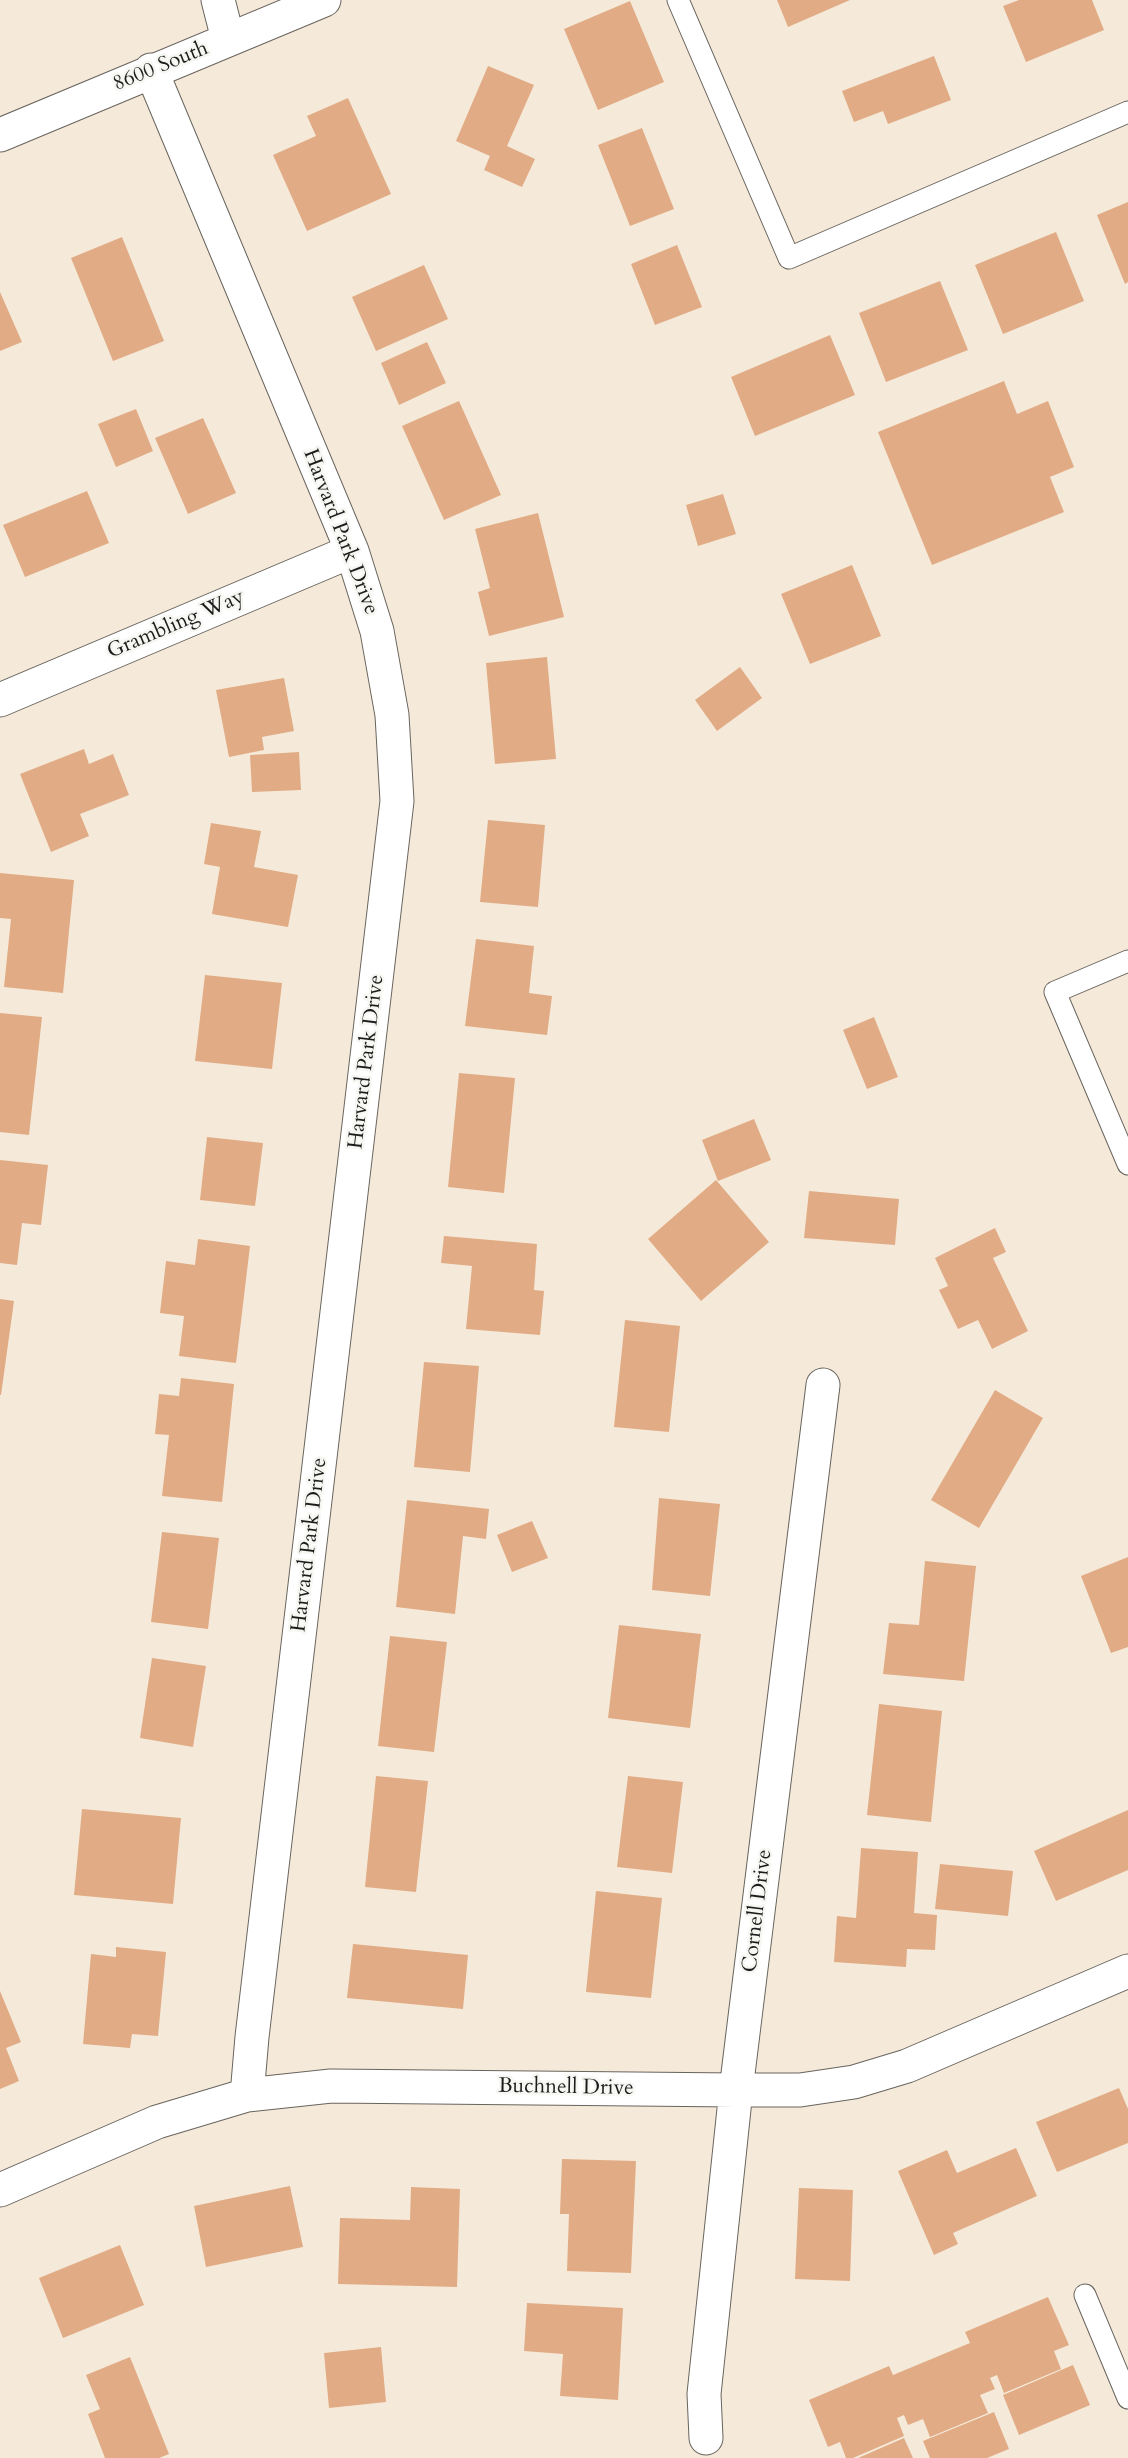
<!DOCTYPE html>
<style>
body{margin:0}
canvas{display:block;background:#f5e9d9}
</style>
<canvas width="1128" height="2458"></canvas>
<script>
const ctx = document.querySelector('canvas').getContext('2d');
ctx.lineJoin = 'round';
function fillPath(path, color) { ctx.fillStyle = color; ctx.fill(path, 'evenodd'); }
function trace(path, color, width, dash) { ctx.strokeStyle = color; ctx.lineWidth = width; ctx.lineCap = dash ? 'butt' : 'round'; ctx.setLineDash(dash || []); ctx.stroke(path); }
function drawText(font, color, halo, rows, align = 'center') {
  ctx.font = font + ' Cardo,serif'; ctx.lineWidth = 5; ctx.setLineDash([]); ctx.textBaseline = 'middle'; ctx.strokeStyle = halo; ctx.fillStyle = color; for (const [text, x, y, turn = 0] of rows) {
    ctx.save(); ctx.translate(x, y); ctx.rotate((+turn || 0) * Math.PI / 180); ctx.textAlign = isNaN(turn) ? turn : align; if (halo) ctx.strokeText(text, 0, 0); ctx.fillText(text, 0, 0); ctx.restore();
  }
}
const building = new Path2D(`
 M777,0H850L788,27Z
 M1019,0H1092L1104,30L1026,62L1003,6Z
 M630,1L664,82L598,110L564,29Z
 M934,56L951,100L888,124L883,111L854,122L842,91Z
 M488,66L534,85L507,146L535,159L522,187L484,170L490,156L456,141Z
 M348,98L391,194L307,231L273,155L316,136L307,116Z
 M642,128L674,209L630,226L598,145Z
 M1128,202V282L1125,284L1097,215Z
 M1056,232L1084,301L1003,334L975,265Z
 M122,237L164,341L113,361L71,258Z
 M677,245L702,307L655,325L631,264Z
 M424,265L448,319L376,351L352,297Z
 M940,281L968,350L886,382L859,313Z
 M0,292L22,342L0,351Z
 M830,335L855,395L755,436L731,377Z
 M427,342L446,383L399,405L381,363Z
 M1004,381L1017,414L1048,401L1074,467L1050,477L1064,512L932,565L878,432Z
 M459,401L501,495L444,520L402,426Z
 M136,409L153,451L116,467L98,424Z
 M203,418L236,493L188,514L155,438Z
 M87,491L109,543L25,577L3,525Z
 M723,494L736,534L698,546L686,505Z
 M538,513L564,617L489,636L478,592L490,588L475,529Z
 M852,565L881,636L810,664L781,594Z
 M547,657L556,759L495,764L486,663Z
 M740,667L762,698L717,731L695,700Z
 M284,678L294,731L262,737L264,750L229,757L216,690Z
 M84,749L89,764L113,754L129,795L80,814L89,836L51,852L20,774Z
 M299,752L301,790L252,792L250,755Z
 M488,820L545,825L538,907L480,902Z
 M211,823L261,831L254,867L298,875L288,927L212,914L220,867L204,864Z
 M0,873L74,880L63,993L4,987L11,919L0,918Z
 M476,939L534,946L529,993L552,996L547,1035L465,1026Z
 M205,975L282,983L272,1069L195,1061Z
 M0,1013L42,1017L29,1135L0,1132Z
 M874,1017L898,1077L867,1089L843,1030Z
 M459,1073L515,1078L504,1193L448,1187Z
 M754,1119L771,1160L718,1181L702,1140Z
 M207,1137L263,1143L255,1206L200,1200Z
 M0,1160L48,1165L41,1225L22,1223L17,1265L0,1263Z
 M716,1180L769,1242L701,1301L648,1239Z
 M809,1191L899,1199L895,1245L804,1238Z
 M995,1228L1006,1252L993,1258L1028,1331L992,1349L978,1320L958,1329L939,1290L948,1286L935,1258Z
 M444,1236L537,1244L534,1290L544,1291L540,1335L466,1329L472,1266L441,1263Z
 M198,1239L250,1246L236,1363L179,1356L184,1316L160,1313L166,1261L195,1265Z
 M0,1299L14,1301L1,1395H0Z
 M625,1320L680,1326L669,1432L614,1427Z
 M424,1362L479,1366L470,1472L414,1467Z
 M181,1378L234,1384L222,1502L162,1496L169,1435L155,1434L159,1394L179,1396Z
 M995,1390L1043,1418L979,1528L931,1500Z
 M659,1498L720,1504L710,1596L652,1590Z
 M407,1500L489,1509L486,1539L463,1536L455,1614L396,1607Z
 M532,1521L548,1558L512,1572L497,1535Z
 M162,1532L219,1538L208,1629L151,1622Z
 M1128,1557V1647L1111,1653L1081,1576Z
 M925,1561L976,1566L964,1681L883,1674L889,1623L919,1625Z
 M619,1625L701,1634L690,1728L608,1718Z
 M390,1636L447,1642L434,1752L378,1746Z
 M152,1658L206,1666L193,1747L140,1738Z
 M879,1704L942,1711L931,1822L867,1815Z
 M376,1776L428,1781L416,1892L365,1887Z
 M628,1776L683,1782L672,1873L617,1867Z
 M82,1809L181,1818L173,1904L74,1895Z
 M1128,1810V1870L1056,1901L1034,1851Z
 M861,1848L918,1852L914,1913L937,1915L935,1950L907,1949L906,1967L834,1962L837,1916L856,1918Z
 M940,1864L1013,1871L1008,1916L935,1909Z
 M596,1891L662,1898L651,1998L586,1992Z
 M353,1944L468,1955L463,2009L347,1998Z
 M116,1947L166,1952L158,2036L132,2034L130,2048L83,2044L91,1954L116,1957Z
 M0,1991L21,2042L6,2048L19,2081L0,2089Z
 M1119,2088L1128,2109V2143L1057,2172L1036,2122Z
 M1016,2148L1037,2196L953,2233L958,2244L934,2255L898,2171L947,2150L957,2173Z
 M562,2159L636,2161L631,2273L567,2271L569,2214H560Z
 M290,2186L303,2247L206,2267L194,2206Z
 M411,2187L460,2189L457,2287L338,2284L340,2218L410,2220Z
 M799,2188L853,2190L850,2281L795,2279Z
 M120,2245L144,2305L63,2338L39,2278Z
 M1048,2297L1069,2345L1054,2351L1061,2369L1004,2393L997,2375L990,2378L995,2389L980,2395L988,2413L930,2437L923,2419L908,2425L904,2415L897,2418L904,2436L853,2458H846L840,2442L828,2447L809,2400L889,2366L893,2375L970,2343L965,2332Z
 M527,2303L623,2308L618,2400L560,2396L563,2354L524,2351Z
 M381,2347L386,2402L329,2408L324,2353Z
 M130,2357L169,2454L159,2458H105L88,2414L100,2409L86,2375Z
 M1073,2365L1090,2405L1019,2435L1003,2395Z
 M994,2412L1009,2449L987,2458H930L923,2441Z
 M904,2438L913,2458H858Z`);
const service = new Path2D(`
 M678,0L789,258L1128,112
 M1128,961L1055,992L1128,1164
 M1085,2295L1128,2398`);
const minor = new Path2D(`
 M218,0L228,39
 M151,70L352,551L377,631L392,715L397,801L252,2037L247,2095
 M0,700L352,551
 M0,2190L157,2122L247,2095L331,2086L736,2090H800L854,2082L907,2066L1128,1971
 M706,2438L704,2394L736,2090L823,1385`);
const secondary = new Path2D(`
 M0,135L324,0`);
const streetNames = [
 ["8600 South",161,67,-22],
 ["Harvard Park Drive",340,532,69],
 ["Grambling Way",176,625,-23],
 ["Harvard Park Drive",367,1062,-83],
 ["Harvard Park Drive",310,1545,-83],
 ["Cornell Drive",758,1911,-83],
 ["Buchnell Drive",566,2088,1]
];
fillPath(building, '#e1ac85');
trace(service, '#68645e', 23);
trace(minor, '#68645e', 35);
trace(secondary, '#68645e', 35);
trace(service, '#fff', 21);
trace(minor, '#fff', 33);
trace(secondary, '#fff', 33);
drawText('21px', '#1c1c1c', '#f6f6f2', streetNames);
</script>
